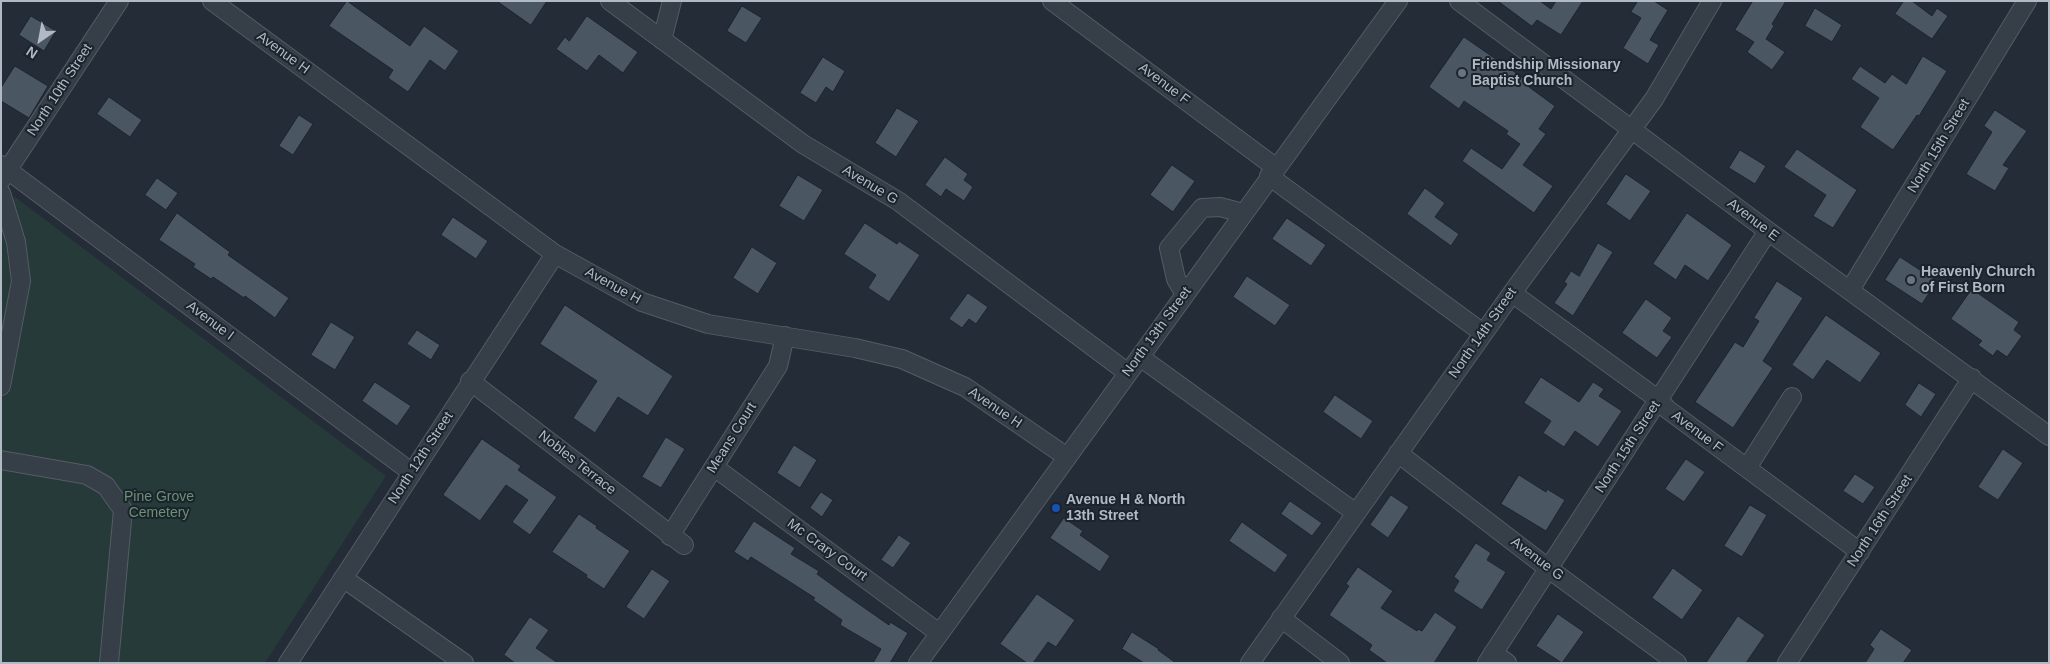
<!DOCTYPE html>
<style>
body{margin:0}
#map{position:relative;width:2050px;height:664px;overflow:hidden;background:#232c37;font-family:Arial,sans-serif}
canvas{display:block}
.frame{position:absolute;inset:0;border:2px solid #b1b9c4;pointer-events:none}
.north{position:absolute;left:15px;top:15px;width:50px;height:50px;-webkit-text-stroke:4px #1b232c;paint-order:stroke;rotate:213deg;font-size:14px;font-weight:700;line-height:20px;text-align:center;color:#b1b9c4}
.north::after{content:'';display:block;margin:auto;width:18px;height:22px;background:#b1b9c4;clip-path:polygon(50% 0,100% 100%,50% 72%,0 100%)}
</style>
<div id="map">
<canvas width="2050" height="664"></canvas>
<div class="frame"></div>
<div class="north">N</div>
</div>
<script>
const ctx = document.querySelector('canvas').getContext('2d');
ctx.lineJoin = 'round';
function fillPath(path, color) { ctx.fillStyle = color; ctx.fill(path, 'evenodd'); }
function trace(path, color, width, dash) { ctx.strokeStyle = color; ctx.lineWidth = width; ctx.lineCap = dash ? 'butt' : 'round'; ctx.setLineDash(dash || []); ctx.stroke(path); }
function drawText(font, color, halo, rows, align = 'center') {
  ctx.font = font + ' Arial,sans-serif'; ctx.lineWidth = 4; ctx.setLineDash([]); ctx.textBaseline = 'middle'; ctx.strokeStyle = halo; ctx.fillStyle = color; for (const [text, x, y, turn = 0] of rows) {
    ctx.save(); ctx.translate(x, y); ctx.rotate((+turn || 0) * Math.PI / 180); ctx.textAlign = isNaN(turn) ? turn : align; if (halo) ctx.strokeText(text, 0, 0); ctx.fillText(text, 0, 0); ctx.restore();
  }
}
const green = new Path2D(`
 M15,197L386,476L265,663H1V218Z`);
const building = new Path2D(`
 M347,1L410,46L424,26L459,51L445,71L430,60L408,92L388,78L393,70L329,26Z
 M497,1H547L531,25Z
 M1498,1H1540L1551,9L1556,1H1583L1561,35L1537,20L1532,26Z
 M1638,1H1654L1668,10L1650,40L1659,45L1648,64L1623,48L1641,18L1631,12Z
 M1753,1H1786L1772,24L1774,26L1766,39L1785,52L1772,70L1747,52L1754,42L1735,30Z
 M1904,1H1912L1932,16L1937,8L1948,16L1932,39L1895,14Z
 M742,6L762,18L746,43L727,31Z
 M1815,8L1842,25L1832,42L1805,26Z
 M31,16L56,31L44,51L19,35Z
 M587,16L638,52L623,73L599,55L587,71L556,49L565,37L569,41Z
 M1464,37L1532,84L1529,87L1555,106L1539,129L1546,134L1523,165L1553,186L1534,213L1462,161L1471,148L1502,169L1520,144L1506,134L1508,131L1464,101L1459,109L1429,87Z
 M1923,56L1947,71L1919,116L1917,115L1893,150L1860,127L1879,98L1851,79L1860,66L1885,83L1892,74L1906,84Z
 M823,57L845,71L833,92L826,87L816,103L800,93Z
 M15,66L48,86L29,118L1,101V88Z
 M109,97L142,120L130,137L97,114Z
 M897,108L919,121L896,157L875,143Z
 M1995,110L2027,131L2003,165L2009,168L1995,191L1966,174L1992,132L1984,126Z
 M299,115L313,124L293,155L279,146Z
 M1797,149L1857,190L1833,228L1813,216L1826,195L1784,167Z
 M1740,150L1766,166L1755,184L1729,168Z
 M945,157L968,174L964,180L973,187L964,201L946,189L941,197L925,185Z
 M1172,165L1195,181L1173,212L1150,195Z
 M1626,174L1651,191L1630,221L1606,204Z
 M798,175L823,190L804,221L779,206Z
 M157,178L178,193L166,210L145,195Z
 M1425,188L1445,203L1435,217L1459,234L1451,246L1407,214Z
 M177,213L230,252L228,255L289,298L275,318L245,296L244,298L213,277L211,279L193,267L195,264L159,240Z
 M1687,213L1732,245L1708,281L1685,265L1676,280L1653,264Z
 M453,217L488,241L476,259L441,235Z
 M1287,218L1326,245L1311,266L1272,239Z
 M865,223L897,244L899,241L920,255L889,302L868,288L876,275L844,254Z
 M1598,243L1613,252L1573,316L1554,303L1567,284L1564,282L1571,271L1579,276Z
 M752,247L777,263L758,294L733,278Z
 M1900,257L1937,281L1922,304L1885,280Z
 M1247,276L1290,305L1275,326L1233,297Z
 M1777,281L1803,298L1763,361L1773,368L1733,428L1695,402L1735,342L1743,347L1759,321L1754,318Z
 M1972,289L2019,322L2014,330L2022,336L2007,357L1997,350L1993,356L1978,345L1982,341L1951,319Z
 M968,293L988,307L976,324L969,319L962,328L949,319Z
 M1646,299L1672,318L1663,331L1672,337L1657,358L1622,333Z
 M565,305L673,376L648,416L618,397L595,433L573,418L597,381L540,344Z
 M1826,315L1881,353L1860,383L1827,360L1813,380L1792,365Z
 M331,322L355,337L335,370L311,355Z
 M417,330L440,345L431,360L407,344Z
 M1541,377L1579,402L1593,382L1604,389L1599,396L1622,411L1598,447L1575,431L1564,447L1543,433L1551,421L1524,403Z
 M375,382L411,406L397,426L362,401Z
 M1919,383L1936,394L1921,417L1905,405Z
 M1335,395L1373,421L1361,439L1323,412Z
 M666,437L685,449L661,488L642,477Z
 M482,439L521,466L518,470L557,497L530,535L512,522L528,500L506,485L480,521L443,495Z
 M794,445L817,460L800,488L777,473Z
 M2003,449L2023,463L1998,500L1978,487Z
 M1686,459L1705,472L1684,502L1665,489Z
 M1855,474L1875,487L1863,504L1843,491Z
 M1519,475L1546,492L1547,489L1565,500L1546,531L1501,504Z
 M821,492L833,500L822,517L810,508Z
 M1391,495L1409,507L1388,538L1370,525Z
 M1290,501L1322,523L1312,536L1281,514Z
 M1750,505L1767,515L1742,557L1724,546Z
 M579,514L597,526L596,528L630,551L604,589L586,577L587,575L552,552Z
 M1064,518L1083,531L1080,535L1110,556L1100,572L1050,538Z
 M754,521L795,548L791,554L819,571L817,574L846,595L889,625L890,622L908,633L890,663H873L881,649L840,625L842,620L813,600L815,598L751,557L748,561L734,552Z
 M1242,522L1288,555L1275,573L1229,541Z
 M899,535L911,543L893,568L881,560Z
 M1476,543L1491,553L1487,560L1506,572L1482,610L1453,591L1459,581L1454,577Z
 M1358,567L1393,591L1381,608L1417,631L1418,629L1422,631L1435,612L1457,627L1434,663H1387L1369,650L1372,645L1329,615L1349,586L1346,584Z
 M1673,568L1703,590L1682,620L1652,598Z
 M652,569L670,581L644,619L626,607Z
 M1037,594L1075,620L1056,647L1048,642L1033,663H1027L1000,644Z
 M1558,614L1584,632L1562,663L1536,646Z
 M1738,616L1765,635L1746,663H1706Z
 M530,617L549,630L536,648L558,663H515L504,655Z
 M1881,629L1912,650L1903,663H1865L1874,649L1870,645Z
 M1132,632L1159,649L1158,650L1176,663H1144L1122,649Z`);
const minor = new Path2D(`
 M212,1L555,254L642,302L708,324L855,348L902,359L965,387L1067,457
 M610,1L803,144L898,201L1128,373
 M1052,1L1275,167
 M1459,1L1768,231L2049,436
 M662,40L672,1
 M1,165L411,472
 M1269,176L1483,333
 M1,180L119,1
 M1,193L16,242L21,281L1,386
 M1850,290L2027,1
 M1512,293L1659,400L1667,409L1860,552
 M1185,294L1176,279L1169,248L1202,208L1220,207L1243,213
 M1140,357L1356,513
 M470,381L684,545
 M1398,453L1549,569L1677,663
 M1,460L87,475L106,486L123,510L109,663
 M714,467L939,633
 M1747,468L1792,397
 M670,536L778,366L785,336
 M343,578L464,663
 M1281,618L1340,663
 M1493,653L1507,663
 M288,663L555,254
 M918,663L1398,1
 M1250,663L1512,293L1654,99L1712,1
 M1487,663L1768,231
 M1787,663L1972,378`);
const markers = [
 [1462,73,5,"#6b7280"],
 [1911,280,5,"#6b7280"],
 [1056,508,5,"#1a4fb4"]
];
const streetNames = [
 ["Avenue H",283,53,36],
 ["Avenue F",1164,84,37],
 ["North 10th Street",60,90,-57],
 ["North 15th Street",1939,146,-59],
 ["Avenue G",870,185,31],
 ["Avenue E",1753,220,37],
 ["Avenue H",613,286,29],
 ["Avenue I",210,321,37],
 ["North 13th Street",1157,332,-54],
 ["North 14th Street",1483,333,-55],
 ["Avenue H",995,408,34],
 ["Avenue F",1697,432,37],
 ["Means Court",732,438,-58],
 ["North 15th Street",1628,447,-57],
 ["North 12th Street",421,458,-57],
 ["Nobles Terrace",577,463,38],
 ["North 16th Street",1880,521,-57],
 ["Mc Crary Court",827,550,36],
 ["Avenue G",1537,559,37]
];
const poiNames = [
 ["Friendship Missionary",1472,65],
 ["Baptist Church",1472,81],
 ["Heavenly Church",1921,272],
 ["of First Born",1921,288],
 ["Avenue H & North",1066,500],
 ["13th Street",1066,516]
];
const parkNames = [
 ["Pine Grove",159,497],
 ["Cemetery",159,513]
];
fillPath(green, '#273a3a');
fillPath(building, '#4b5663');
trace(building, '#1d252e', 1);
trace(minor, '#545c65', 20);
trace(minor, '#363e47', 18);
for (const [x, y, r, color] of markers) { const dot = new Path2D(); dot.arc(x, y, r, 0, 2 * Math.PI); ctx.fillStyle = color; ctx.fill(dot); trace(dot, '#1b232c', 2); }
drawText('14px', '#b1b9c4', '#1b232c', streetNames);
drawText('bold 14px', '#b1b9c4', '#1b232c', poiNames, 'left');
drawText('14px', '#6a9372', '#1b232c', parkNames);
</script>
